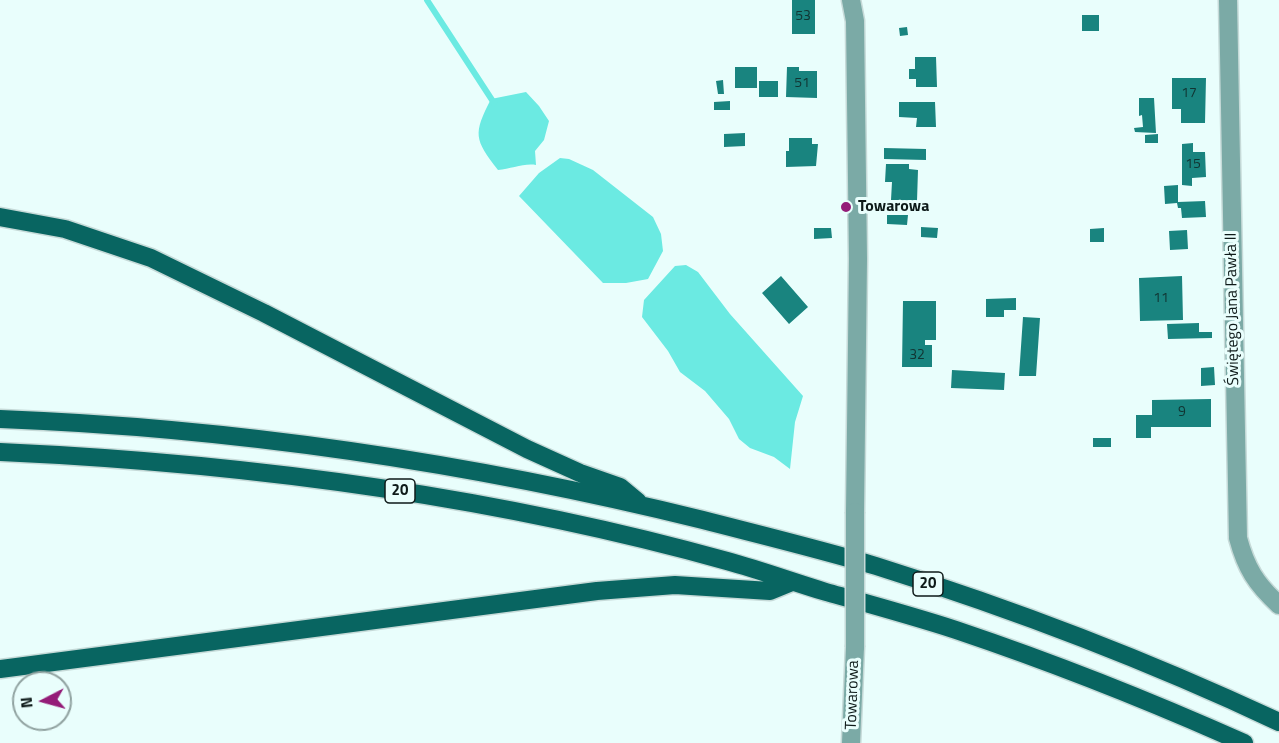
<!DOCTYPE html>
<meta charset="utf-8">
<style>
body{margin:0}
#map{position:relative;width:1279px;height:743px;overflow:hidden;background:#e9fefc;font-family:"Titillium Web",sans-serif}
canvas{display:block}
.north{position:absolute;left:12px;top:671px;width:60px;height:60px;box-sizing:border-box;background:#e9fefc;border:2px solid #91a3a1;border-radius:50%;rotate:264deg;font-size:16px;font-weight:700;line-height:24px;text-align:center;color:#0e1a19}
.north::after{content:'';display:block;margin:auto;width:21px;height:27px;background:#941c78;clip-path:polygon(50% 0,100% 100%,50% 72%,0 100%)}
</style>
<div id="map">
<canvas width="1279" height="743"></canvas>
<div class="north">N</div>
</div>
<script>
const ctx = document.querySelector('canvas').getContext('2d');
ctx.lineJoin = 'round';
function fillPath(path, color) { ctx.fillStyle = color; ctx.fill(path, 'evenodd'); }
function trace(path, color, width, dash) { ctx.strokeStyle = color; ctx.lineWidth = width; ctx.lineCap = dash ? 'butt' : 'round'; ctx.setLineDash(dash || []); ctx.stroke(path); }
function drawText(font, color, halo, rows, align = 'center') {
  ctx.font = font + ' "Titillium Web",sans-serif'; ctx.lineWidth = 6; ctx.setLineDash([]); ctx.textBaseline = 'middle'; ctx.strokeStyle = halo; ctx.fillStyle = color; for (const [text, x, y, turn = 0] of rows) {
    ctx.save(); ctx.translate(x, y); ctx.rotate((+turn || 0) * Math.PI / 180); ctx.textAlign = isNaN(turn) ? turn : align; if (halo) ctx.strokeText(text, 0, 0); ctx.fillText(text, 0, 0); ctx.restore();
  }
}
const water = new Path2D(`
 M526,92L539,106L549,121L544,140L535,151L536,165C524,163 511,169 498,170C474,139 473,134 491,99Z
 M560,158L569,159L593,170L653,217L661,234L663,251L648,279L626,283H603L519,196L539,173Z
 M686,265L698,272L730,314L803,396L795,422L790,469L774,457L750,448L739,439L729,419L705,391L680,372L668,351L642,317L644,300L675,266Z`);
const stream = new Path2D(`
 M427,0L494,103`);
const building = new Path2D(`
 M792,0H815V34H792Z
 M1082,15H1099V31H1082Z
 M907,27L908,35L900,36L899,28Z
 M915,57H936L937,87H916V79H909V69H915Z
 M735,67H757V88H735Z
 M787,67H799V71H817V98L786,97Z
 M1172,78H1206L1205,123H1181V109H1172Z
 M723,80L724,94H718L716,81Z
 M759,81H778V97H759Z
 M1139,98H1154L1156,133L1135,132L1134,128L1143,127L1142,115L1139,116Z
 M730,101V110H714V102Z
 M899,102H935L936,127H916L917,118L899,117Z
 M745,133V146L724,147V134Z
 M1158,134V143H1145V135Z
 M789,138H812V144H818L816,166L786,167V151H789Z
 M1193,143V152H1205L1206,177L1192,178V186L1182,185V144Z
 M884,148L926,149V160L884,159Z
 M886,164H909V169L918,170L917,201L891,200L892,182H885Z
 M1178,185V202L1205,201L1206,217L1182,218L1181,208H1178L1177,203L1165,204L1164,186Z
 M887,215H908L907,225L887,224Z
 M921,227L938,228L937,238L921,237Z
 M814,228H831L832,238L814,239Z
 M1104,228V242H1090V229Z
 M1187,230L1188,249L1170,250L1169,231Z
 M781,276L808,307L789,324L762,293Z
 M1182,276L1183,320L1140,321L1139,278Z
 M1016,298V310H1004V317H986V299Z
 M903,301H936V340H925V345H932V367H902Z
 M1023,317L1040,318L1036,376H1019Z
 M1199,323V332H1212V338L1168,339L1167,324Z
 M1214,367L1215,385L1201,386V368Z
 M952,370L1005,373L1004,390L951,388Z
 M1211,399V427H1151V438H1136V415H1152V400Z
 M1093,438H1111V447H1093Z`);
const street = new Path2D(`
 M851,0L855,21L858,259L855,512
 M1228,0L1238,538C1246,568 1256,584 1279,605
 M851,743L855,647`);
const primary = new Path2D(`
 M0,217L65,229L151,258L264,313L527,449L580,473L620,487L638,502
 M0,419C237,428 472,463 703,520C761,535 819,549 876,566C1013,609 1149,661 1279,722
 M0,452C245,463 490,495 727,561C760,570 793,582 826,592C869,604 913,616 956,630C1054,663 1150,701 1244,743
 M0,669L597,591L675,585L770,591L792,582`);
const streetBridge = new Path2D(`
 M855,647V512`);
const markers = [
 [846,207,6,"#941c78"]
];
const numberNames = [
 ["53",803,17],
 ["51",802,84],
 ["17",1189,94],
 ["15",1193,165],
 ["11",1161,299],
 ["32",917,356],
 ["9",1182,413]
];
const shields = [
 [400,491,30],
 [928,584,30]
];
const shieldNames = [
 ["20",400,491],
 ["20",928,584]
];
const poiNames = [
 ["Towarowa",858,207]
];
const streetNames = [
 ["Świętego Jana Pawła II",1233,309,-91],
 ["Towarowa",853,695,-88]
];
fillPath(water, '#6beae2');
trace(stream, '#6beae2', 6);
fillPath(building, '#19847f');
trace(street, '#c6dad8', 21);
trace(primary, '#c6dad8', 21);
trace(street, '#7baaa6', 18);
trace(primary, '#086561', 18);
trace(streetBridge, '#c6dad8', 21, []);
trace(streetBridge, '#7baaa6', 18);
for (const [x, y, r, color] of markers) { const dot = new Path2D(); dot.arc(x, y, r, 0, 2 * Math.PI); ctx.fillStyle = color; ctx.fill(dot); trace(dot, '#e9fefc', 2); }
drawText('14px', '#113432', null, numberNames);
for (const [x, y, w] of shields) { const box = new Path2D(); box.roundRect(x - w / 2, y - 12, w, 24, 4.5); ctx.fillStyle = '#e9fefc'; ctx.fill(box); trace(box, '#0e1a19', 1.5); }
drawText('bold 15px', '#0e1a19', null, shieldNames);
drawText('bold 16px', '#0e1a19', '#e9fefc', poiNames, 'left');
drawText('16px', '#0e1a19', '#e9fefc', streetNames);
</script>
